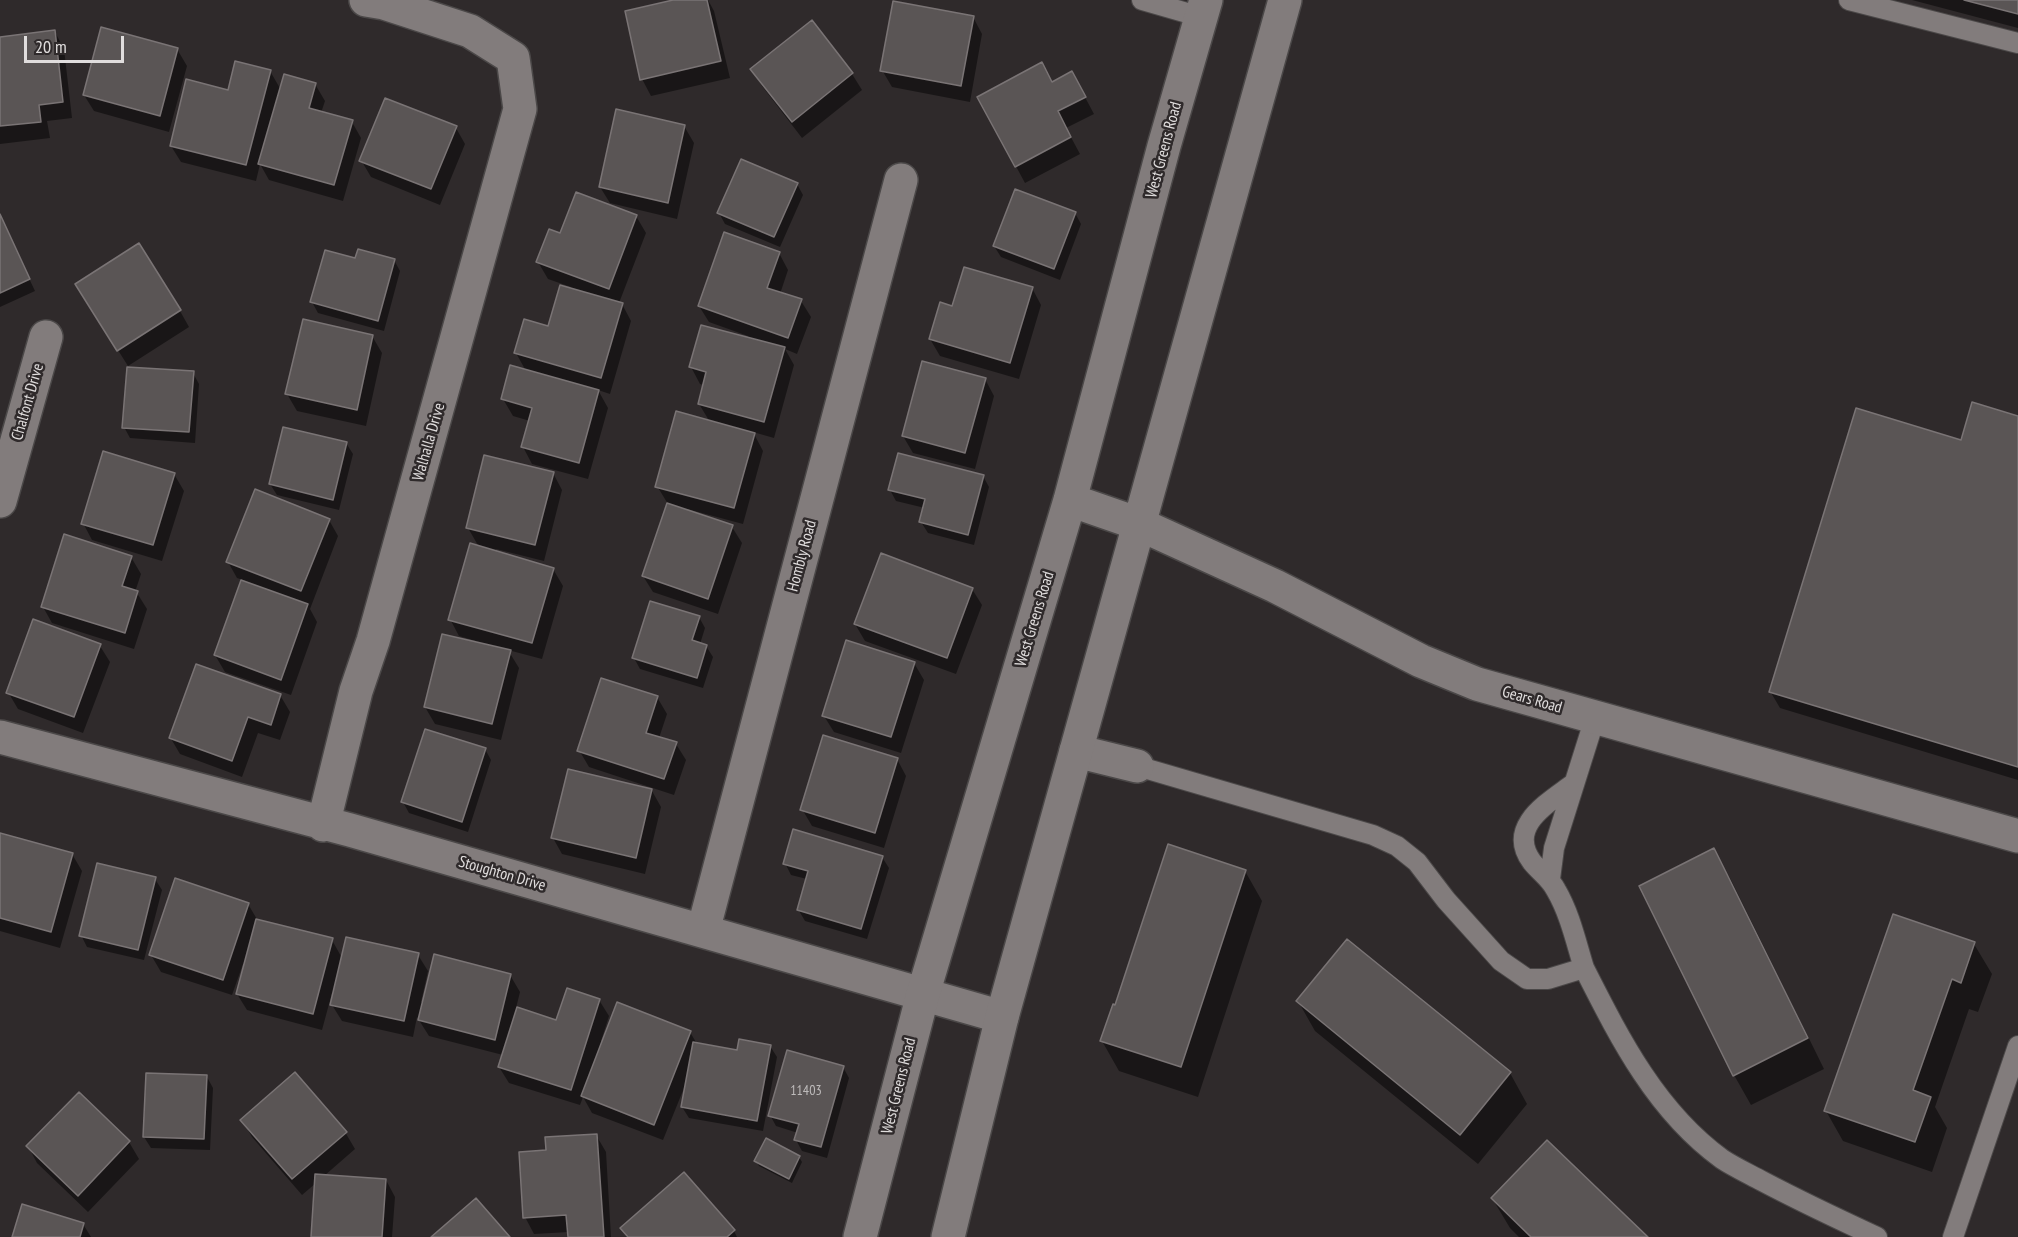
<!DOCTYPE html>
<style>
body{margin:0}
#map{position:relative;width:2018px;height:1237px;overflow:hidden;background:#2f2a2b;font-family:"PT Sans Narrow",sans-serif}
canvas{display:block}
.scale{position:absolute;left:24px;top:36px;width:100px;height:27px;box-sizing:border-box;border:3px solid #e0dddd;border-top:0;padding-left:8px;font-size:18px;line-height:21px;white-space:nowrap;color:#e0dddd;-webkit-text-stroke:4px #2f2a2b;paint-order:stroke}
</style>
<div id="map">
<canvas width="2018" height="1237"></canvas>
<div class="scale">20 m</div>
</div>
<script>
const ctx = document.querySelector('canvas').getContext('2d');
ctx.lineJoin = 'round';
function fillPath(path, color) { ctx.fillStyle = color; ctx.fill(path, 'evenodd'); }
function trace(path, color, width, dash) { ctx.strokeStyle = color; ctx.lineWidth = width; ctx.lineCap = dash ? 'butt' : 'round'; ctx.setLineDash(dash || []); ctx.stroke(path); }
function drawText(font, color, halo, rows, align = 'center') {
  ctx.font = font + ' "PT Sans Narrow",sans-serif'; ctx.lineWidth = 5; ctx.setLineDash([]); ctx.textBaseline = 'middle'; ctx.strokeStyle = halo; ctx.fillStyle = color; for (const [text, x, y, turn = 0] of rows) {
    ctx.save(); ctx.translate(x, y); ctx.rotate((+turn || 0) * Math.PI / 180); ctx.textAlign = isNaN(turn) ? turn : align; if (halo) ctx.strokeText(text, 0, 0); ctx.fillText(text, 0, 0); ctx.restore();
  }
}
const shadow = new Path2D(`
 M679,0H708L714,11L730,78L651,96L642,79Z
 M1912,0H2018V28Z
 M973,17L982,34L970,102L892,87L882,70Z
 M55,32L64,49L72,118L47,121L50,138L0,144V38Z
 M177,49L187,66L169,132L94,111L84,95Z
 M752,70L852,74L862,90L802,138L762,86Z
 M270,71L281,90L315,84L325,101L321,113L352,122L361,138L343,201L269,180L260,164L256,181L181,162L171,146L229,91Z
 M1072,73L1094,114L1066,128L1080,154L1025,183L979,98L1052,84Z
 M684,126L694,143L677,219L610,203L600,187Z
 M456,128L465,144L440,205L371,177L361,160Z
 M797,184L803,195L780,247L725,224L719,213Z
 M1075,213L1081,224L1060,280L1001,257L994,246Z
 M636,216L646,233L619,303L622,304L631,321L610,394L598,390L608,408L588,479L532,464L523,447L530,421L513,416L503,399L526,371L516,353L549,327L571,287L548,279L538,262L561,235Z
 M0,217L35,291L0,307Z
 M779,253L788,270L780,294L801,301L811,317L797,354L785,349L794,365L774,438L753,432L763,451L743,524L687,509L686,511L732,527L742,543L718,614L653,592L643,576L668,504L657,486L710,422L699,404L704,385L700,384L691,367L747,338L748,336L709,322L699,306Z
 M394,260L400,271L384,331L318,313L312,302Z
 M1032,288L1041,305L1019,379L940,356L930,339L953,308Z
 M87,301L180,311L189,327L128,366Z
 M372,336L382,353L366,426L297,411L287,394Z
 M193,373L199,384L195,443L130,438L124,427Z
 M985,379L994,396L975,469L913,453L903,436Z
 M2018,417V780L1780,708L1770,691L1962,441Z
 M346,443L353,454L339,510L277,495L270,484Z
 M553,473L562,490L544,561L496,549L495,552L553,569L563,586L542,659L508,650L519,668L501,740L435,724L425,707L476,641L459,636L450,619L479,547L468,528Z
 M174,474L184,491L162,561L92,540L83,523Z
 M983,476L989,487L974,545L928,533L921,522L925,508L896,501L890,490Z
 M329,520L338,536L310,609L317,622L291,695L225,672L215,655L243,580L237,578L228,562Z
 M131,557L141,574L135,592L137,593L147,609L134,649L52,623L43,607Z
 M972,589L982,605L956,674L865,641L855,624Z
 M699,617L705,628L700,644L706,646L713,657L703,688L640,669L634,658Z
 M100,646L110,662L83,733L18,709L8,692Z
 M914,663L924,680L901,753L834,732L824,716Z
 M280,695L290,712L280,740L258,733L242,777L180,754L170,737Z
 M657,697L667,714L659,738L676,744L686,760L674,795L589,767L579,750Z
 M485,749L491,760L468,832L409,813L403,802Z
 M897,759L906,776L884,848L812,826L802,809Z
 M652,791L661,807L645,874L562,854L553,838Z
 M0,835L72,854L82,871L60,948L0,931Z
 M1713,850L1731,880L1824,1069L1751,1105L1734,1075Z
 M882,857L889,868L867,939L805,921L798,909L807,879L791,875L785,863Z
 M1245,871L1262,901L1198,1097L1119,1071L1102,1041Z
 M155,879L162,890L144,960L87,947L81,935Z
 M248,904L258,921L332,940L342,958L418,955L428,971L421,1002L510,975L520,992L516,1008L557,1021L599,1000L609,1016L601,1041L603,1042L690,1032L697,1044L738,1052L770,1046L777,1057L763,1131L689,1118L682,1107L686,1088H684L663,1140L592,1113L583,1097L580,1105L509,1083L499,1067L503,1055L429,1036L417,1017L413,1037L342,1021L332,1005L334,993H332L322,1030L247,1010L237,994L245,965L243,964L232,995L161,972L151,955Z
 M1347,941L1510,1073L1527,1104L1478,1164L1315,1031L1298,1001Z
 M1974,944L1992,974L1978,1012L1969,1009L1935,1107L1947,1128L1932,1172L1843,1141L1826,1111Z
 M843,1067L849,1078L827,1158L802,1151L796,1140L798,1133L776,1126L770,1115Z
 M207,1077L213,1088L210,1150L151,1148L144,1137Z
 M79,1094L129,1142L139,1159L88,1212L37,1163L28,1146Z
 M242,1120L345,1132L355,1149L324,1176L386,1180L395,1197L392,1237H312L316,1183L302,1195L252,1137Z
 M596,1135L606,1152L611,1237H569V1232L534,1234L525,1217L547,1151Z
 M799,1157L802,1162L792,1183L759,1166L756,1161Z
 M1492,1198L1645,1237H1519L1510,1228Z
 M83,1224L91,1237H14Z
 M622,1228L734,1231L737,1237H627Z`);
const building = new Path2D(`
 M673,0H707L721,61L640,80L625,11Z
 M1964,0H2018V14Z
 M893,1L974,16L961,86L880,71Z
 M812,20L853,73L792,122L750,69Z
 M101,27L178,48L160,116L83,95Z
 M55,30L63,102L39,105L41,122L0,126V37Z
 M235,61L271,70L246,165L170,146L186,79L228,90Z
 M1042,62L1052,82L1072,71L1086,97L1058,111L1071,137L1015,167L977,97Z
 M284,74L316,83L309,108L353,120L334,185L258,164Z
 M385,98L457,126L431,189L359,161Z
 M616,109L685,125L668,203L599,187Z
 M741,159L798,183L774,237L717,213Z
 M1015,189L1076,212L1054,269L993,246Z
 M576,192L637,215L609,289L536,262L549,229L560,233Z
 M0,214L30,279L0,293Z
 M724,232L780,252L767,288L802,299L788,338L698,306Z
 M139,243L181,310L117,351L75,284Z
 M358,249L395,259L378,321L310,302L325,250L355,258Z
 M964,267L1033,287L1010,363L929,339L940,302L952,306Z
 M560,285L623,303L601,378L514,353L524,319L548,326Z
 M303,319L373,335L357,410L285,394Z
 M701,325L785,347L764,422L698,404L706,372L689,367Z
 M922,361L986,378L965,453L902,436Z
 M510,365L599,390L579,463L521,447L532,408L501,399Z
 M127,367L194,371L189,432L122,428Z
 M1972,402L2018,416V767L1769,692L1856,408L1961,440Z
 M676,411L755,433L734,508L655,487Z
 M283,427L347,442L333,500L269,484Z
 M103,451L175,473L153,545L81,524Z
 M898,453L984,475L968,535L919,522L925,499L888,490Z
 M484,455L554,472L535,545L466,528Z
 M255,489L330,519L301,591L226,562Z
 M667,503L733,525L708,599L642,576Z
 M64,534L132,556L122,586L138,591L125,633L41,607Z
 M470,543L554,568L532,643L448,620Z
 M881,553L973,588L947,658L854,624Z
 M241,580L308,604L281,680L214,655Z
 M650,601L700,616L692,640L707,645L697,678L632,658Z
 M33,619L101,644L74,717L6,693Z
 M442,634L511,650L492,724L424,707Z
 M846,640L915,662L891,737L822,716Z
 M196,664L281,694L271,725L248,717L232,761L169,738Z
 M601,678L658,696L646,733L677,742L664,779L577,751Z
 M425,729L486,748L462,822L401,802Z
 M823,735L898,758L875,833L800,810Z
 M568,769L652,789L636,858L551,838Z
 M793,829L883,856L861,929L797,910L808,871L783,864Z
 M0,833L73,853L51,932L0,918Z
 M1168,844L1246,870L1181,1067L1100,1041L1113,1004L1115,1005Z
 M1714,848L1808,1038L1733,1076L1639,886Z
 M97,863L156,877L138,950L79,936Z
 M175,878L249,903L223,980L149,955Z
 M1893,914L1975,942L1961,983L1952,979L1913,1090L1931,1097L1915,1142L1824,1111Z
 M256,919L333,938L313,1014L236,994Z
 M346,937L419,953L404,1021L330,1005Z
 M1347,939L1511,1072L1460,1135L1296,1001Z
 M434,954L511,974L495,1040L418,1020Z
 M567,988L600,999L571,1090L498,1067L517,1007L556,1020Z
 M617,1002L691,1031L654,1125L581,1096Z
 M739,1039L771,1045L757,1121L681,1107L693,1042L737,1050Z
 M787,1050L844,1066L821,1147L794,1140L799,1124L768,1116Z
 M295,1072L347,1132L292,1179L240,1120Z
 M146,1073L207,1075L204,1139L143,1137Z
 M79,1092L130,1141L78,1196L26,1146Z
 M597,1134L604,1237H568L566,1215L523,1218L519,1152L546,1150L545,1137Z
 M766,1138L800,1156L789,1179L754,1161Z
 M1547,1140L1648,1237H1531L1491,1198Z
 M684,1172L735,1230L727,1237H628L620,1228Z
 M315,1174L386,1179L382,1237H311Z
 M476,1198L510,1237H431Z
 M22,1204L84,1223L80,1237H12Z`);
const lane = new Path2D(`
 M1142,0L1201,17
 M1849,0L2018,43
 M1137,766L1373,835L1397,846L1417,862L1446,900L1501,961L1527,979H1548L1584,968C1576,942 1570,914 1556,890C1550,878 1540,872 1532,862C1506,826 1548,803 1573,784
 M1550,879L1554,848L1595,718
 M1584,968C1620,1039 1656,1111 1722,1159C1734,1167 1749,1174 1762,1181C1800,1201 1838,1219 1877,1237
 M1953,1237L2018,1046`);
const street = new Path2D(`
 M0,501L46,337
 M0,737L350,830L1002,1017
 M1076,751L1137,766
 M323,825L356,691L373,641L520,109L513,58L470,31L384,3L366,0
 M703,931L901,180`);
const secondary = new Path2D(`
 M1070,500L1139,524L1275,586L1421,661L1477,684L2018,836
 M860,1237L923,994L1070,500L1164,146L1206,0
 M948,1237L1002,1017L1285,0`);
const numberNames = [
 ["11403",806,1091]
];
const streetNames = [
 ["West Greens Road",1164,150,-75],
 ["Chalfont Drive",28,402,-74],
 ["Walhalla Drive",429,442,-74],
 ["Hombly Road",802,556,-75],
 ["West Greens Road",1035,619,-73],
 ["Gears Road",1532,700,16],
 ["Stoughton Drive",502,874,16],
 ["West Greens Road",899,1086,-76]
];
fillPath(shadow, '#0007');
fillPath(building, '#5a5555');
trace(building, '#7a7475', 1.5);
trace(lane, '#4b4848', 22);
trace(street, '#4b4848', 36);
trace(secondary, '#4b4848', 36);
trace(lane, '#827c7c', 20);
trace(street, '#827c7c', 33);
trace(secondary, '#827c7c', 33);
drawText('14px', '#bebbbb', null, numberNames);
drawText('16px', '#e0dddd', '#2f2a2b', streetNames);
</script>
